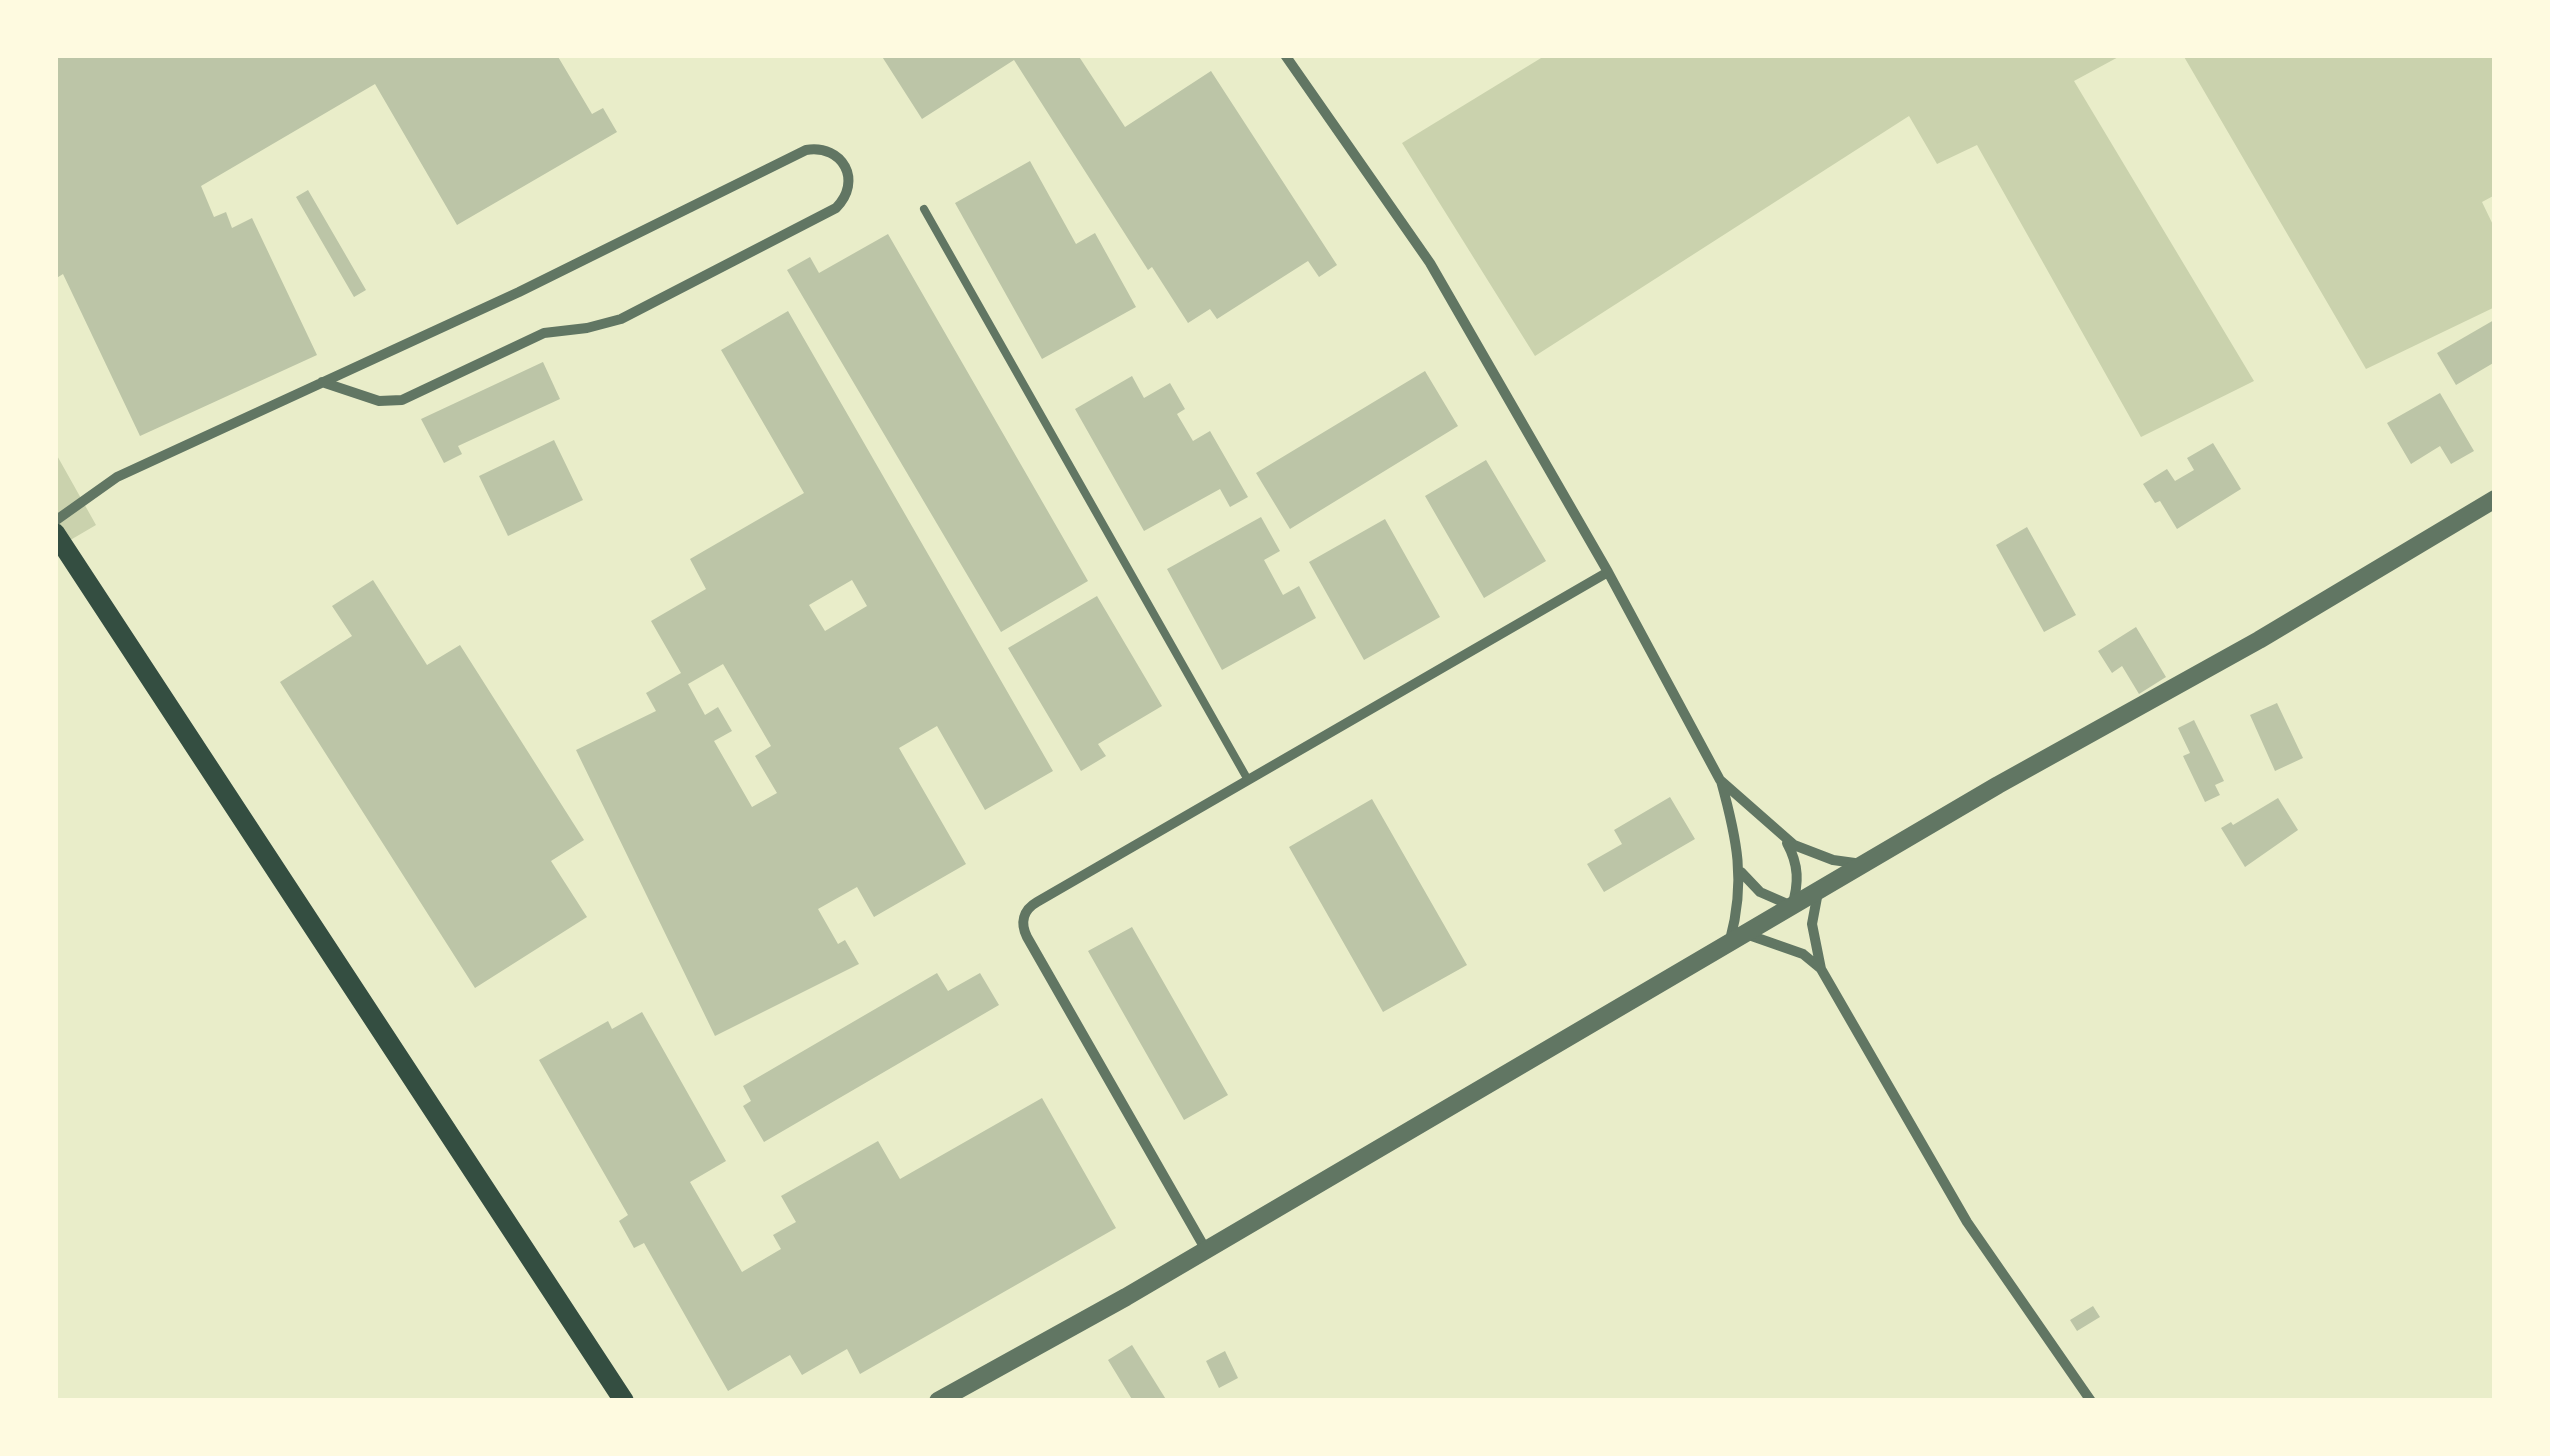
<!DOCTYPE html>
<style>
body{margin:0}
#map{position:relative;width:2550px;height:1456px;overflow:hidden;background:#e9edc9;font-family:"PT Serif",serif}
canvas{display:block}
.frame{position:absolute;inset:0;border:58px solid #fefae0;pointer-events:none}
</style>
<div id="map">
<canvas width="2550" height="1456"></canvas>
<div class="frame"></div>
</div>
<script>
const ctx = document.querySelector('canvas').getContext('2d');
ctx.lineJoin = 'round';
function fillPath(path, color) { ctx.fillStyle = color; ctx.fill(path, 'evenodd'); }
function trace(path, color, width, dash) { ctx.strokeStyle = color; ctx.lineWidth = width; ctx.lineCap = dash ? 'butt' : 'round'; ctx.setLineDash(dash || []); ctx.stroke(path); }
const green = new Path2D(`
 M1546,55H2122L2074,81L2254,381L2141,437L1977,145L1937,164L1909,116L1535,356L1402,143Z
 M2183,55H2495V195L2482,202L2495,229V307L2366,369Z
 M55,452L96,525L55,549Z`);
const building = new Path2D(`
 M55,55H557L592,114L603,108L617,132L457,225L375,84L201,186L214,217L226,212L232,228L252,218L317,355L140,436L63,274L55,279Z
 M881,55H1078L1125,127L1211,71L1337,265L1319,277L1308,261L1217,319L1210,309L1188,323L1152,267L1148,270L1014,60L922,119Z
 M1030,161L1076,244L1095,233L1136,307L1042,359L955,203Z
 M308,190L366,290L354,297L296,197Z
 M888,234L1088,581L1001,632L787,270L810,257L819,273Z
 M788,311L1053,771L985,810L937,726L899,748L966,864L874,917L857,887L818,909L838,944L845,940L859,964L715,1036L576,750L656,711L646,693L681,673L651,621L706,589L690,559L804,493L721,350ZM852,580L867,606L825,631L809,605ZM723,664L771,746L755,756L777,793L752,807L714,741L732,731L718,707L705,715L688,684Z
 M2494,320L2495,362L2456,385L2437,353Z
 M543,362L560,399L458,446L462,454L444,463L421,419Z
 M1425,371L1458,426L1290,529L1256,473Z
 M1132,376L1144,398L1170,383L1185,409L1177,414L1193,441L1210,431L1248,497L1230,507L1220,489L1144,531L1075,409Z
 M2440,393L2474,451L2451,464L2440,446L2411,464L2387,423Z
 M554,440L583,500L508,536L479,476Z
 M2213,443L2241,489L2177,529L2160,501L2155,503L2143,484L2167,469L2175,481L2194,470L2187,458Z
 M1486,460L1546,561L1484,598L1425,496Z
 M1261,517L1280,551L1264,560L1283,595L1299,586L1316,618L1222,670L1167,569Z
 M1385,519L1440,617L1364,660L1309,562Z
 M2027,527L2076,615L2044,632L1996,545Z
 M373,580L427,665L460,645L584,840L551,861L587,917L475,988L280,682L352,636L332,606Z
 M1097,596L1162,706L1098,744L1106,756L1081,771L1008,648Z
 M2136,627L2166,677L2139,694L2122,666L2112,673L2098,651Z
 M2277,703L2303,758L2275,771L2250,715Z
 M2194,720L2224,781L2215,785L2220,795L2205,802L2183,756L2190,753L2178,728Z
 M1670,797L1695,839L1604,892L1587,864L1622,844L1614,830Z
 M2278,798L2298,830L2245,867L2221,828L2231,822L2233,825Z
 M1372,799L1467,965L1383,1012L1289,847Z
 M1132,927L1228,1095L1184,1120L1088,951Z
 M937,973L948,991L980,973L999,1005L764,1142L743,1106L751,1101L743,1086Z
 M642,1012L726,1161L690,1182L742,1272L781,1249L773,1235L796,1222L781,1196L878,1141L900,1179L1042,1098L1116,1228L860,1374L847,1349L802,1375L790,1355L728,1391L644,1243L634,1248L619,1221L628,1215L539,1060L608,1021L612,1029Z
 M2093,1306L2100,1317L2077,1331L2070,1320Z
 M1132,1345L1167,1401H1133L1108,1360Z
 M1225,1351L1238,1378L1219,1388L1206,1361Z`);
const service = new Path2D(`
 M924,209L1248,780`);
const minor = new Path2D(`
 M1285,55L1430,263L1608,572L1720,780L1794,845L1833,860L1862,864
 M55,521L117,477L519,292L806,150C843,144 863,181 836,208L621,319L587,328L544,333L402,400L379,401L322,382
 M1721,781C1737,839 1746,881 1730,940
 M1741,872L1760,892L1792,906C1799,883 1799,865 1787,843
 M1818,892L1812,924L1821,969L1967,1222L2091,1401
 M1746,934L1803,954L1820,968
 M1206,1250L1027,937C1020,923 1023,910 1037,902L1608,572`);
const tertiary = new Path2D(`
 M938,1401L1126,1297L1998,785L2259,640L2495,499`);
const secondary = new Path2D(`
 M55,533L624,1401`);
fillPath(green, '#cad2ad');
fillPath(building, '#bcc5a7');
trace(service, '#617663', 8);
trace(minor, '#617663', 10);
trace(tertiary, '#617663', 18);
trace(secondary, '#344e41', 20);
</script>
